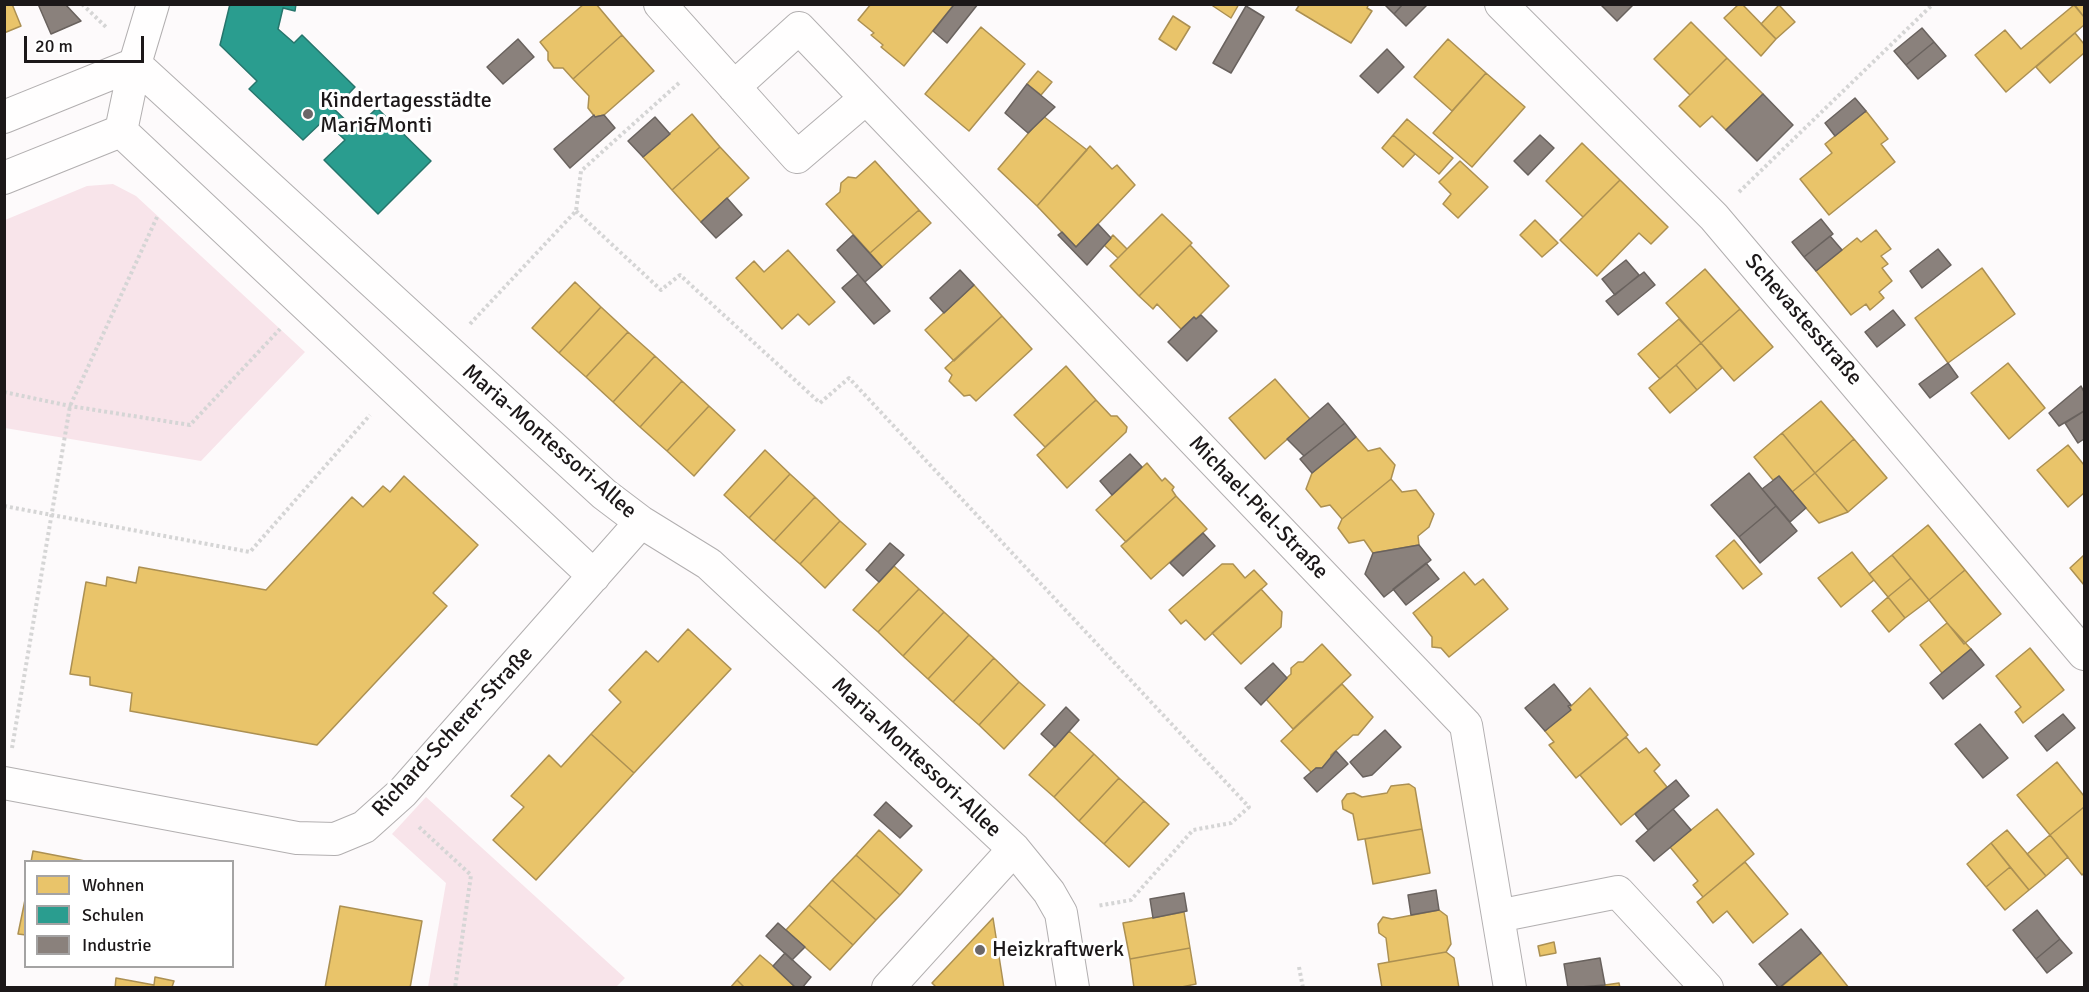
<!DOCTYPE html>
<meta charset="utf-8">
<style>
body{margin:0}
#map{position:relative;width:2089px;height:992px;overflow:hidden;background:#fdfafb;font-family:Signika,sans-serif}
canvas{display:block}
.frame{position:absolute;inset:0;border:6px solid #1c1819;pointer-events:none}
.legend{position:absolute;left:24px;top:860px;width:210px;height:108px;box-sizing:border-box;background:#fff;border:2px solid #a4a3a3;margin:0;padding:8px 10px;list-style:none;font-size:18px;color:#1c1819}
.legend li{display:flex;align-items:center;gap:12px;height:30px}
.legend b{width:30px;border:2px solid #a4a3a3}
.scale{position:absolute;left:24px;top:36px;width:120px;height:27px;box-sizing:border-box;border:3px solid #1c1819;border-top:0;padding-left:8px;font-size:18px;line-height:21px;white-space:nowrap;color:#1c1819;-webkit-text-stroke:4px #fff;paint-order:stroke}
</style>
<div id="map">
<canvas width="2089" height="992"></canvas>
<div class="frame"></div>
<ul class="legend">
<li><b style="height:16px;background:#e9c46a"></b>Wohnen</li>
<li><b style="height:16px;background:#2a9d8f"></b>Schulen</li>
<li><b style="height:16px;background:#8a817c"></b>Industrie</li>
</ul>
<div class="scale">20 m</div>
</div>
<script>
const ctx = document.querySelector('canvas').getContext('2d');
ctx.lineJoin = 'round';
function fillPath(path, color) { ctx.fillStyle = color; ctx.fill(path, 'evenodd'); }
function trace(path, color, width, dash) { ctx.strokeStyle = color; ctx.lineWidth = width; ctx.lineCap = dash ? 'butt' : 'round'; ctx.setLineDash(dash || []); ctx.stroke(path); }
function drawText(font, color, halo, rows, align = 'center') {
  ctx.font = font + ' Signika,sans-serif'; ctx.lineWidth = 6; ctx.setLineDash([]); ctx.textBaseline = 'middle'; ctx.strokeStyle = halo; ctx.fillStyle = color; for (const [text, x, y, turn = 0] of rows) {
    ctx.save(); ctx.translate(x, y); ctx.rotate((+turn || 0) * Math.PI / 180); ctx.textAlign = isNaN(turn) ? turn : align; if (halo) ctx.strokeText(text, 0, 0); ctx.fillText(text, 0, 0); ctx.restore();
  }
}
const green = new Path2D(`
 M113,184L136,196L305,352L201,461L5,428V220L87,186Z
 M426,797L625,978L616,987H428L446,883L392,834Z`);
const homes = new Path2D(`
 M4,4H12L21,26L4,33Z
 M584,4H596L622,35L573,79L563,68H554L548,60V52L540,42Z
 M871,4H952L953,6L904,66L881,47L883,45L871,35L874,33L858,20Z
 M1210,4H1239L1231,18Z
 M1300,4H1369L1367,8L1372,11L1351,43L1296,10Z
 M1739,4H1742L1776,39L1761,56L1724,18Z
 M2084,4V17L2074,4Z
 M1779,5L1795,22L1776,39L1761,24Z
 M2074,5L2084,17V25L2006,92L1975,55L2005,30L2021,49Z
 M1173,16L1190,27L1176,50L1159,39Z
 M1691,22L1727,58L1690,95L1654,59Z
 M981,27L1025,64L969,131L925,94Z
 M2075,33L2084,44V53L2050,83L2036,67Z
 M622,35L654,71L604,115L595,117L588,108L589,96L573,79Z
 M1448,39L1486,73L1452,111L1414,77Z
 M1727,58L1763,94L1726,130L1712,116L1700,127L1679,106Z
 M1038,71L1052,82L1041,95L1027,84Z
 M1486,73L1525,107L1472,167L1433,133Z
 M1866,111L1888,139L1881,144L1895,162L1829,215L1800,179L1832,153L1825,144Z
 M692,114L720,147L672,190L643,157Z
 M1043,116L1087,150L1037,206L998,169Z
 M1407,119L1453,158L1439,174L1393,135Z
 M1393,135L1415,154L1403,167L1382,148Z
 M1582,143L1620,180L1583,217L1546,181Z
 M1090,146L1112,169L1117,165L1135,185L1076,247L1037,206Z
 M720,147L749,178L701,222L672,190Z
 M875,161L919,210L870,253L826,204L840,192L841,183L848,177L856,178Z
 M1460,161L1488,187L1458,218L1443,204L1451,194L1439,182Z
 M1620,180L1668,227L1651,244L1639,233L1597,276L1560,240Z
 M919,210L931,223L882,267L870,253Z
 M1162,214L1192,243L1139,296L1110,266Z
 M1535,220L1558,243L1542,257L1520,235Z
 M1876,230L1891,249L1881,256L1888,264L1882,268L1892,281L1879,292L1884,298L1870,310L1866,304L1851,315L1816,271L1857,238L1861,242Z
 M1113,235L1127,249L1118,258L1104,245Z
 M1190,245L1229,286L1196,319L1194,317L1181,329L1157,304L1153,309L1139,296Z
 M788,250L835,302L809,325L798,314L782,329L736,278L754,261L764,272Z
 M1982,268L2015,314L1948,363L1915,318Z
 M1705,269L1740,309L1701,343L1666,303Z
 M575,282L601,307L559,353L532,328Z
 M974,285L1002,316L954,361L925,330Z
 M601,307L628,332L586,377L559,353Z
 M1740,309L1773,347L1734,381L1701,343Z
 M1002,316L1032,349L976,401L970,395L964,396L949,381L952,375L945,368Z
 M1679,319L1701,343L1660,379L1638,354Z
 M628,332L655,356L613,402L586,377Z
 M1701,343L1722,368L1697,390L1676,365Z
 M655,356L682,381L640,427L613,402Z
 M2008,363L2045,408L2009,439L1971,393Z
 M1676,365L1697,390L1670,413L1649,388Z
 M1066,366L1096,400L1045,447L1014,415Z
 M1275,379L1310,419L1265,459L1229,418Z
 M682,381L709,406L667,451L640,427Z
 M1096,400L1111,416H1117L1127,427L1126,432L1067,488L1037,455Z
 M1821,401L1854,439L1815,473L1782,433Z
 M709,406L735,430L694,476L667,451Z
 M1782,433L1815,473L1792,492L1779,476L1773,480L1754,457Z
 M1356,437L1368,451L1380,448L1395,465L1391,479L1342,519L1330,505L1321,507L1306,489L1312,473Z
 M1854,439L1887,478L1848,512L1815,473Z
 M2068,445L2084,465V493L2068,507L2037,470Z
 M765,450L790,474L749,518L724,495Z
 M1147,463L1162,481L1165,478L1174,487L1172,490L1176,496L1126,542L1096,510Z
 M1815,473L1848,512L1819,523L1806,508L1792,492Z
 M790,474L815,497L774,541L749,518Z
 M404,476L478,545L433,593L447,606L317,745L130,711L132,693L90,685V677L70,674L86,582L106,586L107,577L136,583L139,567L266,590L352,497L363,507L383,486L390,492Z
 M1391,479L1402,492L1416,490L1434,514L1429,527L1418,536L1419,545L1373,553L1364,540L1349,543L1338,528L1342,519Z
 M1176,496L1207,529L1151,579L1121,546Z
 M815,497L840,521L800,564L774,541Z
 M840,521L866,544L825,588L800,564Z
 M1928,525L1965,570L1929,600L1892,555Z
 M1734,540L1762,574L1743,589L1716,556Z
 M1852,552L1874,580L1841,607L1818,578Z
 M1892,555L1911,578L1888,597L1869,574Z
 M2084,555V585L2070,568Z
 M1222,564H1233L1245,578L1254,570L1267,584L1205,640L1186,620L1181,624L1169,610Z
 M894,566L919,589L878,632L853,610Z
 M1965,570L2001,614L1964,644L1929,600Z
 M1464,572L1475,585L1483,579L1508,609L1449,657L1441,648L1432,647V637L1413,613Z
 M1911,578L1929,600L1905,618L1888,597Z
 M919,589L944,612L903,656L878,632Z
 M1261,589L1282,612L1281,627L1241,664L1212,633Z
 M1888,597L1905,618L1889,632L1872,611Z
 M944,612L969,635L928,679L903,656Z
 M1947,623L1971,649L1942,673L1920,645Z
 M688,629L731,669L634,773L591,734L621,702L609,690L646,651L658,662Z
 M969,635L994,658L953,702L928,679Z
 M1322,644L1351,675L1293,729L1265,698L1291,674V668L1298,662H1303Z
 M2030,648L2064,690L2023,723L2015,712L2021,707L1996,676Z
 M994,658L1019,682L979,725L953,702Z
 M1019,682L1045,705L1004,749L979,725Z
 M1342,684L1373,717L1358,735H1353L1331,755V760L1322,768H1316L1312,773L1281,741Z
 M1590,688L1628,735L1576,778L1549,745L1554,742L1545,731Z
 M1069,731L1094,754L1054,797L1029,775Z
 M591,734L634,773L536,880L493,840L524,807L511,796L549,755L561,767Z
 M1626,737L1639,753L1646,748L1660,765L1654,771L1667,787L1621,825L1580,775Z
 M1094,754L1119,778L1079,821L1054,797Z
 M2057,762L2084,796V807L2050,835L2017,795Z
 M1119,778L1144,801L1104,844L1079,821Z
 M1409,784L1415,788L1422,829L1358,840L1353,814L1343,809L1342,801L1347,794L1354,793L1362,797L1387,793L1391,786Z
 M1144,801L1169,824L1129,867L1104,844Z
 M2084,807V873L2082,875L2050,835Z
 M1717,809L1754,854L1703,897L1693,885L1698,881L1670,847Z
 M1422,829L1430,873L1373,884L1365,839Z
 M879,830L922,870L900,895L856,855Z
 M2007,830L2046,876L2029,890L1991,843Z
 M2050,835L2068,857L2046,876L2027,854Z
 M1991,843L2010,867L1986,887L1967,864Z
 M33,851L90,862H31Z
 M856,855L900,895L876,920L832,880Z
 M1745,862L1788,914L1753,943L1727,911L1713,923L1697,902Z
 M2010,867L2029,890L2005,910L1986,887Z
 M832,880L876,920L853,945L809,905Z
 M26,895V935L18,934Z
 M809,905L853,945L830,970L786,930Z
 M340,906L422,921L410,988H325Z
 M1439,910L1447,916L1451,944L1446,952L1389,962L1386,938L1379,933L1378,924L1383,917L1392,919Z
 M1184,912L1190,948L1130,959L1123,923Z
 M993,918L1004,988H937L932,983Z
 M1554,942L1556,953L1540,956L1538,946Z
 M1190,948L1196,984L1177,988H1134L1130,959Z
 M1446,952L1454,958L1459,988H1382L1378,964Z
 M1821,953L1849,988H1780Z
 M760,955L773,966L796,988H745L737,980Z
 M155,977L174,981L172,987L178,988H115L116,978L154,985Z
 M737,980L745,988H730Z
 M1619,983L1620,988H1593L1605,985Z`);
const schools = new Path2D(`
 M230,4H296L295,11L283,8L278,29L294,43L302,35L355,87L334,109L355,129L377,108L431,161L378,214L324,160L345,140L324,120L303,140L249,89L257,81L220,45Z`);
const industry = new Path2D(`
 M38,4H65L81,21L51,34Z
 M952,4H978L947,43L933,31L953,6Z
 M1384,4H1403L1394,14Z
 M1403,4H1428L1406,26L1394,14Z
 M1600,4H1634L1617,21Z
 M1246,6L1264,17L1231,73L1213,63Z
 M1922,28L1934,42L1906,65L1894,51Z
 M518,39L534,57L503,84L487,67Z
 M1934,42L1946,56L1918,79L1906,65Z
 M1387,49L1404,67L1378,93L1360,76Z
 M1027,84L1055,107L1028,133L1005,113Z
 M1763,94L1793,125L1757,161L1726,130Z
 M1855,98L1866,111L1835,136L1825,123Z
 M594,115L595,117L604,115L615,128L570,168L554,149Z
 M655,117L670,134L643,157L628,141Z
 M1540,135L1554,148L1528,175L1514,161Z
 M727,198L742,215L716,238L701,222Z
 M1821,219L1833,234L1804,257L1792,242Z
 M1098,224L1111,238L1087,265L1058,235L1062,232L1076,247Z
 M853,235L882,267L865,282L837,250Z
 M1830,236L1842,250L1816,271L1804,257Z
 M1938,249L1951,265L1922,288L1910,271Z
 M1626,260L1639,275L1615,295L1602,279Z
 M960,270L974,285L944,313L930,298Z
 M1644,272L1655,285L1618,315L1606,301Z
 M858,274L890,311L874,324L842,288Z
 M1893,310L1905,325L1877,347L1865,332Z
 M1201,315L1217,331L1187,361L1168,342L1194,317L1196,319Z
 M1948,363L1958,377L1930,398L1919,384Z
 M2081,386L2084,392V411L2059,426L2049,413Z
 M1328,403L1345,423L1304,456L1287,439Z
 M2084,411V439L2078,443L2065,423Z
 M1345,423L1356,437L1312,473L1300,459Z
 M1130,454L1142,467L1112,495L1100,481Z
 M1749,473L1776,506L1739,537L1711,505Z
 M1779,476L1806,508L1790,522L1762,489Z
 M1776,506L1797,531L1760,563L1739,537Z
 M1203,533L1215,546L1183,576L1170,563Z
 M890,543L904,555L879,582L866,570Z
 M1419,545L1431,560L1384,597L1365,574L1373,553Z
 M1426,563L1439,579L1406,605L1393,589Z
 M1971,649L1984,665L1943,699L1930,683Z
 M1273,663L1287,678L1261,705L1245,688Z
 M1554,684L1571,705L1568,706L1571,710L1545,731L1525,708Z
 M1066,707L1079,720L1055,747L1041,734Z
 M2063,714L2075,728L2047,751L2035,736Z
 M1980,724L2008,758L1983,778L1955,744Z
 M1385,730L1401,747L1372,775L1363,777L1350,762Z
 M1336,751L1348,764L1317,792L1304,778L1316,768H1322Z
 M1676,780L1689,796L1648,830L1635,814Z
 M886,802L912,826L900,838L874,815Z
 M1673,809L1691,830L1654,861L1636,841Z
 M1436,890L1439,910L1411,915L1408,895Z
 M1184,893L1187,911L1153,918L1150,899Z
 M2037,910L2060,939L2036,959L2013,930Z
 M778,923L805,947L792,960L766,936Z
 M1801,929L1821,953L1779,988L1759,964Z
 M2060,939L2072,953L2047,973L2036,959Z
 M785,953L811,977L802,988H796L773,966Z
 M1600,958L1605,985L1568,988L1564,964Z`);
const path = new Path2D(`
 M82,4L107,28
 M1739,192L1933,4
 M576,211L661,290L680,275L820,403L849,378L1249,807L1231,823L1193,830L1131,900L1097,906
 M470,324L576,211L581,171L680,82
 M4,392L70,406L190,425L280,329
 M4,506L250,552L370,415
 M12,748L70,406L158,215
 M419,827L471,875L455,988
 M1299,967L1303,988`);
const street = new Path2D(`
 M660,4L797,157L866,98L1466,725L1510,988
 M1501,4L1714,217L2084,654
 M135,64L604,494L641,522L709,564L1014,849L1049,892L1061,913L1073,988
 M734,87L799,28L866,98
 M4,117L135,64
 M121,131L594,576
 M121,131L135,64L153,4
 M4,178L121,131
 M4,783L297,838L335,839L364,827L403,792L641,522
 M1498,916L1618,892L1707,988
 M888,988L1014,849`);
const markers = [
 [308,114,6,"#6b6768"],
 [980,950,6,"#6b6768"]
];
const poiNames = [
 ["Kindertagesstädte",320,101],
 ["Mari&Monti",320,126],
 ["Heizkraftwerk",992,950]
];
const streetNames = [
 ["Schevastesstraße",1803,320,49],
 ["Maria-Montessori-Allee",549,442,41],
 ["Michael-Piel-Straße",1258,508,46],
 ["Richard-Scherer-Straße",453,732,-47],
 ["Maria-Montessori-Allee",916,758,43]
];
fillPath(green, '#f8e4ea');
fillPath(homes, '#e9c46a');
trace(homes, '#ac9052', 1.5);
fillPath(schools, '#2a9d8f');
trace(schools, '#26756c', 1.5);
fillPath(industry, '#8a817c');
trace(industry, '#69625e', 1.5);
trace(street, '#b2afb0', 34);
trace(path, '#d5d5d5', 4, [3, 3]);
trace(street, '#fffefe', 32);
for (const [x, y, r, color] of markers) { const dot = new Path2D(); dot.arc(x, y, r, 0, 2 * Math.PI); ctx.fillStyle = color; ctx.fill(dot); trace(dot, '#fff', 2); }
drawText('22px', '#1c1819', '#fff', poiNames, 'left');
drawText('22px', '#1c1819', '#fff', streetNames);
</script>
